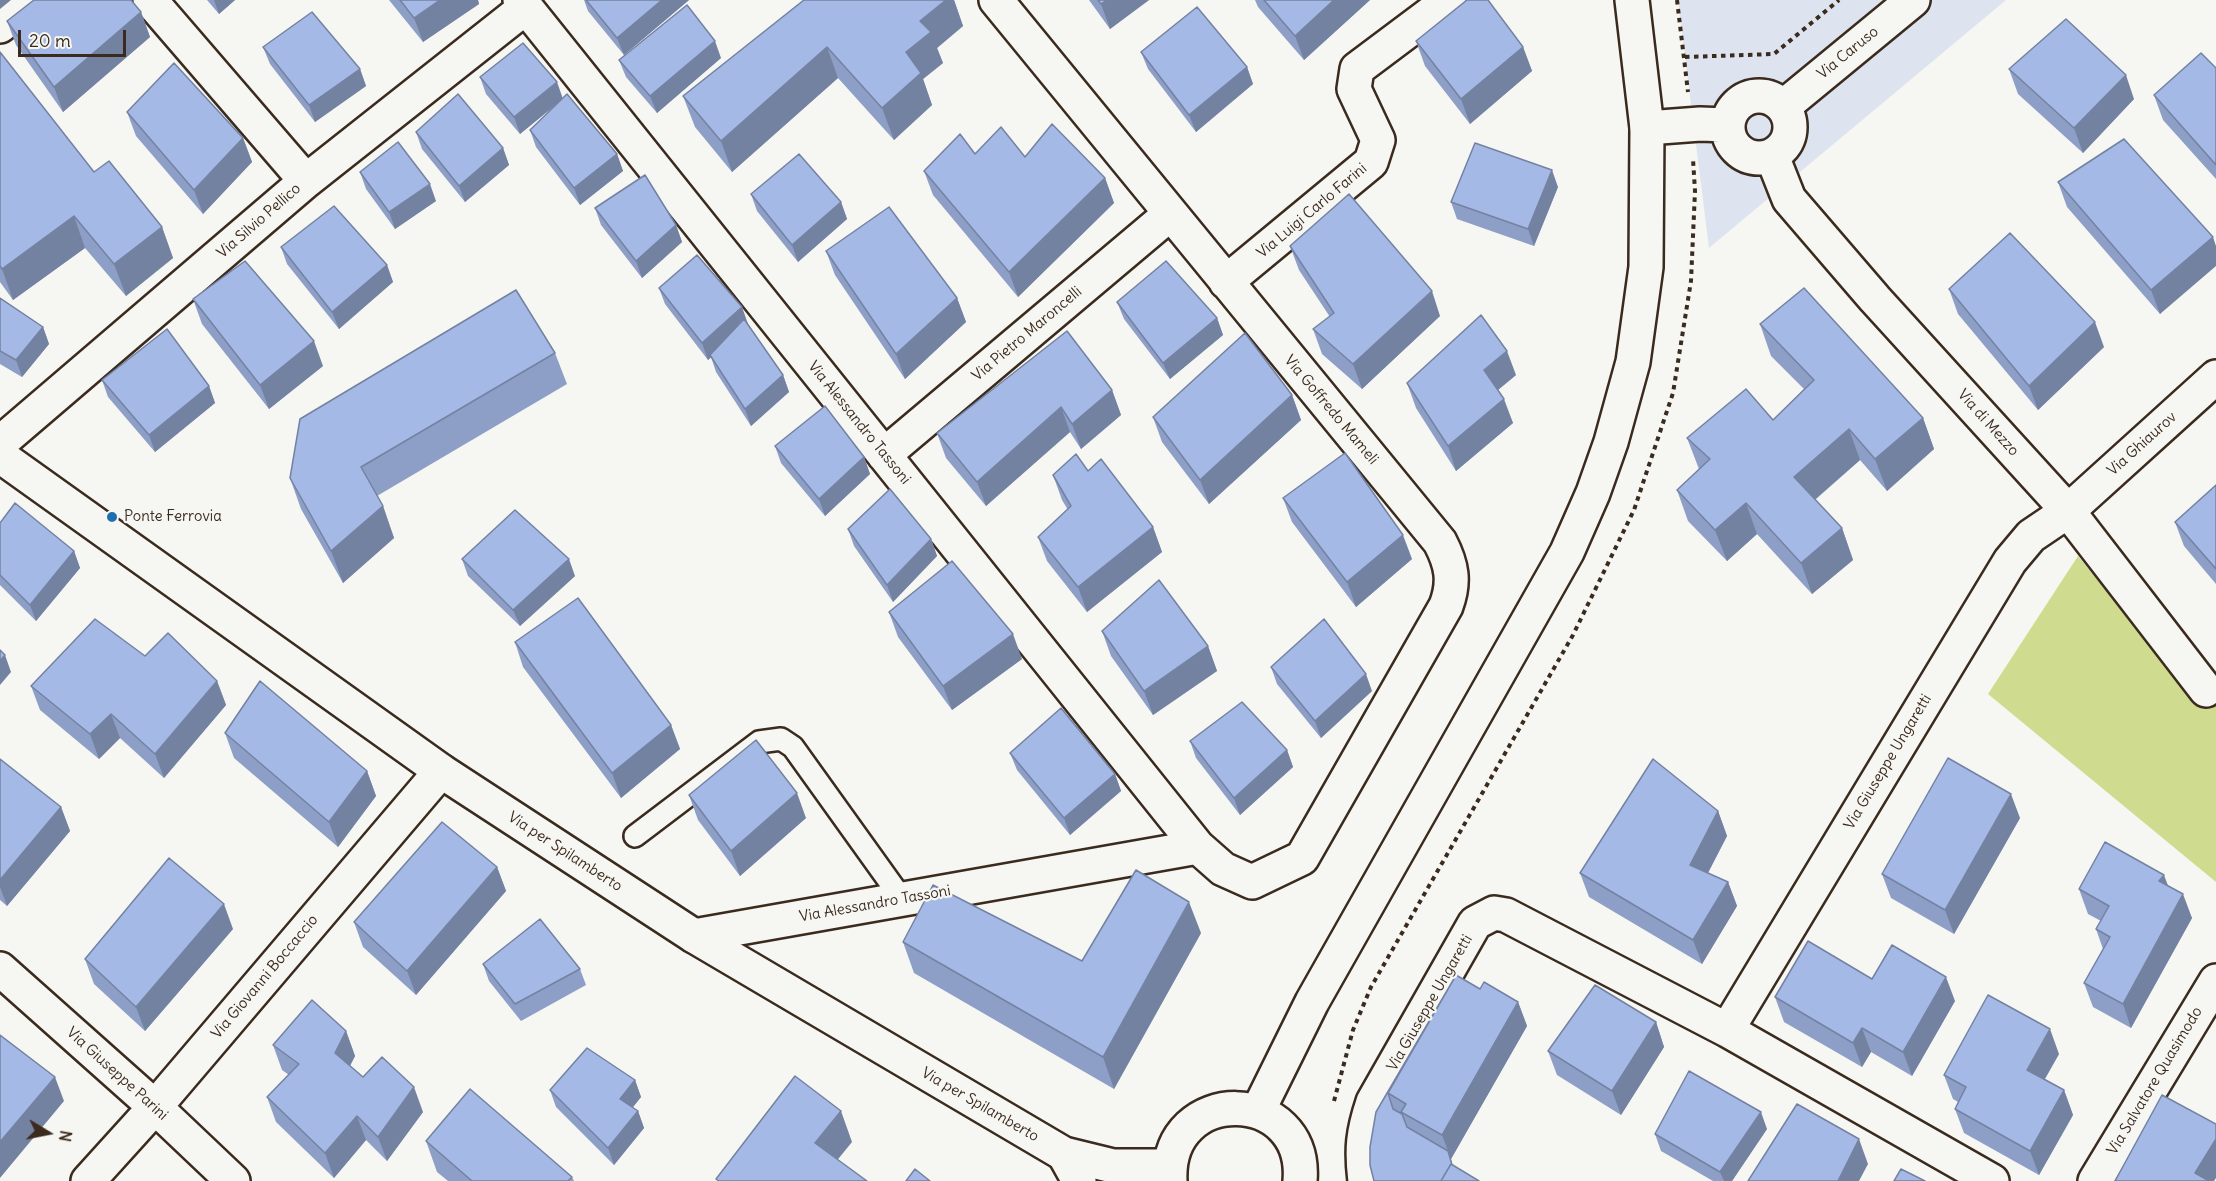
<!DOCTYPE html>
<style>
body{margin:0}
#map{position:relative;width:2216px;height:1181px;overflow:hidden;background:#f6f6f2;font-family:Delius,sans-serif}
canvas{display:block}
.north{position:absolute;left:18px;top:1103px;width:60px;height:60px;-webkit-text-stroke:4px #f6f6f2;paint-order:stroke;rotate:100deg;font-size:16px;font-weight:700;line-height:24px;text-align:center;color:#3b2a1e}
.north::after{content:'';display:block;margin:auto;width:21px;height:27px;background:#3b2a1e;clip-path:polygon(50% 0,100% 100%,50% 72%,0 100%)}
.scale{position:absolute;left:18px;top:30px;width:108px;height:27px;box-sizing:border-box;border:3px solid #3b2a1e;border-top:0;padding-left:8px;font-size:18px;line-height:21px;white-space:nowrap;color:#3b2a1e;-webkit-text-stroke:4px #f6f6f2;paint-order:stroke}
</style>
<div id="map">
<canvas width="2216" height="1181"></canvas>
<div class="north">N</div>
<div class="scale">20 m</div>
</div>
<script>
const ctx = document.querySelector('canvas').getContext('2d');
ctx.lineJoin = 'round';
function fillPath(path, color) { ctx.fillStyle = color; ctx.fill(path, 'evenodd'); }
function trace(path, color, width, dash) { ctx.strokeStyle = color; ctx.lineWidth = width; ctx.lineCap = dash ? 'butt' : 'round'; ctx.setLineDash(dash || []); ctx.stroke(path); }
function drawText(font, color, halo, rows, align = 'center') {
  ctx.font = font + ' Delius,sans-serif'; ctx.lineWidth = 4.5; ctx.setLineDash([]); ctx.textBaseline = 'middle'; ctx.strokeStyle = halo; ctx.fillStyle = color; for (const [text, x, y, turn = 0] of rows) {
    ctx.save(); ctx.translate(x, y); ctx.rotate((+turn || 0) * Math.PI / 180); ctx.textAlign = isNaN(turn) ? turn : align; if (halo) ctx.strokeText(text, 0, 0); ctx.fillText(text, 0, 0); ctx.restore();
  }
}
const built = new Path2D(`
 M1678,0H2006L1709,248Z`);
const green = new Path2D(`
 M2078,556L2197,702L2216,686V882L1988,694Z`);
const path = new Path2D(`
 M1677,0L1688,92
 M1685,57L1774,54L1839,0
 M1334,1101L1353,1030L1371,987L1573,635L1634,510L1673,393L1691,281L1695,191L1693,159`);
const lane = new Path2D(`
 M635,836L759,742L781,739L793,747L902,899`);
const street = new Path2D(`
 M150,0L306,181
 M520,0L1198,847L1223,869L1252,882L1302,858L1446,606C1455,582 1452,565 1440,542L996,0
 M0,26L32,0
 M1728 127a31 31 0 1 1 62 0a31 31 0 1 1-62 0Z
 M1783,107L1913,0
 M1647,128L1700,124L1727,125
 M1772,156L1789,199L1875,299L2068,511L2206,690
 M1226,282L1371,162L1378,140L1354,89L1357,69L1449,0
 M0,443L306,181L526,7
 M884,455L1170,214
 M694,936L1198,847
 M0,969L155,1107L233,1181
 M1727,1030L2010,561L2031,536L2068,511L2216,377
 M1064,1154L1079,1181
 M88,1181L155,1107L441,771
 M1365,1181C1361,1149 1363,1132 1373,1102L1475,923L1494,913L1506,915L1727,1030L1992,1181
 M2095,1181L2216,981`);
const secondary = new Path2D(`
 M1258,1111L1312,1002L1567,552L1593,493L1611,442L1633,362L1646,267L1647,128L1632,0`);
const primary = new Path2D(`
 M0,456L441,771L694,936L1064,1154L1113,1166H1169
 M1170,1181C1165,1083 1308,1086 1300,1181`);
const wall = new Path2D(`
 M207,0H235L219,14Z
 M389,0H478L479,4L423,42Z
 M584,0H689L624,55L588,11Z
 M804,0H954L963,26L937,48L943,63L923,79L932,105L894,140L838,78L732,172L695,127L683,96Z
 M1089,0H1149L1110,29Z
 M1255,0H1370L1304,60L1258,7Z
 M141,12L150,37L63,112L16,45L7,21Z
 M1416,41L1523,47L1532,71L1470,124L1425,66Z
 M263,47L360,69L366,86L315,122L270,64Z
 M0,52L94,172L162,227L173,258L126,296L85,248L13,300L0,282Z
 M1141,52L1247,67L1253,84L1196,132L1148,69Z
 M721,58L657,113L626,77L619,60Z
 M2216,68V179L2163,120L2154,95Z
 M2009,69L2134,99L2083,153L2018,94Z
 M480,77L563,99L617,154L623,171L580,205L536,147L530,130L561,100L520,134L486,94Z
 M127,112L243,138L252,162L203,214L136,136Z
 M416,132L503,148L509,165L465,202L422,149Z
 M975,154L1025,157L1105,178L1114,203L1018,297L933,195L924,171Z
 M360,172L436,201L395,229L366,189Z
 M2058,182L2213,237L2160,314L2067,207Z
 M1558,187L1534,246L1457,219L1451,202Z
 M751,194L841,202L847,219L798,262L757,211Z
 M595,208L676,225L682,242L642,278L601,225Z
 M1290,246L1440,316L1362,389L1322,354L1313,329L1330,317L1299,270Z
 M281,247L387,265L393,282L339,329L287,264Z
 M826,251L957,298L966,322L905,379L835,275Z
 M659,288L748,324L783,375L789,392L751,426L716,372L711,357L708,360L665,304Z
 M1949,289L2104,347L2038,410L1958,314Z
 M0,298L43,327L49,344L22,377L0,364Z
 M193,299L323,366L269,409L202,324Z
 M1117,302L1217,318L1223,335L1170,379L1124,319Z
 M1760,324L1923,418L1934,449L1887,491L1860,460L1815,500L1842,528L1853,560L1812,594L1757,534L1727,561L1688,521L1677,490L1699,469L1687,438L1773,420L1804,389L1771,356Z
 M555,353L567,384L377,496L383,506L394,538L343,583L301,509L290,478Z
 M1516,375L1498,390L1513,423L1456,471L1416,408L1407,383Z
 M102,380L209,386L215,403L155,452L108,397Z
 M1112,390L1121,415L1081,449L1070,432L986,506L946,458L937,433Z
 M1292,395L1301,420L1209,504L1162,442L1153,417Z
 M775,446L864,457L870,474L825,516L781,463Z
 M1088,471L1153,527L1162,552L1087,612L1047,561L1038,537L1068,510L1062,500L1053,475Z
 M2216,485V584L2184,546L2175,522Z
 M1283,498L1412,559L1356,607L1292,522Z
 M0,523L74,551L80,568L36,621L0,585Z
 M848,529L931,539L937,556L893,602L854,546Z
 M462,559L575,576L520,626L468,576Z
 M889,612L1022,659L952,710L898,637Z
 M1102,631L1208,646L1217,671L1153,715L1111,656Z
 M515,642L671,725L680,749L621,798L523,667Z
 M145,656L217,681L226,705L164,778L120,738L99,759L40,710L31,686Z
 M1271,667L1372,691L1321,738L1277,684Z
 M225,733L367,771L376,796L338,847L234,758Z
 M1190,741L1287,750L1293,767L1240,815L1196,758Z
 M1010,753L1115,774L1121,791L1070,835L1017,770Z
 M0,759L61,807L70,831L7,906L0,900Z
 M689,795L806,818L740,876L698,820Z
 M1718,811L1727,836L1708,873L1728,882L1737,906L1702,964L1589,897L1580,873Z
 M2020,818L1954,934L1891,898L1882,874Z
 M497,867L506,891L416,995L363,947L354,922Z
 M2168,886L2192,918L2131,1028L2093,1007L2084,983L2103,949L2096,929L2101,921L2088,914L2079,889Z
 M233,929L145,1031L94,984L85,959Z
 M1201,933L1114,1089L914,973L903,942L1082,961Z
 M483,964L580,969L586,985L521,1021L489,981Z
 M1455,977L1480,989L1518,1002L1527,1026L1451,1159L1453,1166L1374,1181L1376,1112Z
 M1872,979L1955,1001L1912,1076L1871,1052L1862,1067L1784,1022L1775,997Z
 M1656,1022L1664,1047L1621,1115L1557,1075L1548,1051Z
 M346,1031L355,1056L350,1066L363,1077L423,1112L387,1161L366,1140L334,1178L276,1122L267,1097L289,1075L282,1070L273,1045Z
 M2059,1054L2045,1079L2064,1090L2073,1115L2039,1175L1964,1133L1955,1109L1958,1102L1953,1099L1944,1075Z
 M635,1080L641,1097L632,1108L638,1111L644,1128L614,1165L556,1107L550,1090Z
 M1767,1129L1732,1181H1713L1661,1151L1655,1134Z
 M426,1141L572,1177L574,1181H448L437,1172Z`);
const shadedWall = new Path2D(`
 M0,0H11L0,9Z
 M214,0H235L219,14Z
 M440,0H478L479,4L423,42L414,18Z
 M662,0H689L624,55L617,38Z
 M946,0H954L963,26L937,48L943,63L923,79L932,105L894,140L882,108L906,52L920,21Z
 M1107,0H1149L1110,29L1101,4Z
 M1334,0H1370L1304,60L1295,36Z
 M141,12L150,37L63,112L54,87Z
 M715,41L721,58L657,113L650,96Z
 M827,47L838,78L732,172L721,141Z
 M1523,47L1532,71L1470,124L1461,99Z
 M1247,67L1253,84L1196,132L1189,115Z
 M360,69L366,86L315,122L309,105Z
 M2126,75L2134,99L2083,153L2074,128Z
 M557,82L563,99L520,134L514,117Z
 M243,138L252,162L203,214L194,190Z
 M503,148L509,165L465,202L459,186Z
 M617,154L623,171L580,205L574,188Z
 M1552,170L1558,187L1534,246L1528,229Z
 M1105,178L1114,203L1018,297L1009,272Z
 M430,184L436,201L395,229L389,212Z
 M841,202L847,219L798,262L792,245Z
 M74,216L85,248L13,300L2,269Z
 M676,225L682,242L642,278L636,261Z
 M162,227L173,258L126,296L114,264Z
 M2213,237L2216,246V266L2160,314L2151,290Z
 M387,265L393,282L339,329L332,312Z
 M1432,291L1440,316L1362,389L1353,364Z
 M957,298L966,322L905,379L896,354Z
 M742,307L748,324L708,360L702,343Z
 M1217,318L1223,335L1170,379L1163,363Z
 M2095,322L2104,347L2038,410L2029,386Z
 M43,327L49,344L22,377L16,360Z
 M314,341L323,366L269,409L260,385Z
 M1507,351L1516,375L1493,394L1484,370Z
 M783,375L789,392L751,426L745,409Z
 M209,386L215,403L155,452L149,435Z
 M1112,390L1121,415L1081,449L1072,424Z
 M1292,395L1301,420L1209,504L1200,480Z
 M1504,399L1513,423L1456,471L1448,446Z
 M1061,407L1070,432L986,506L977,482Z
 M1923,418L1934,449L1887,491L1875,459Z
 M1849,429L1860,460L1805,508L1794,477Z
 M864,457L870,474L825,516L819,499Z
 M1746,503L1757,534L1727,561L1715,530Z
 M383,506L394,538L343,583L331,551Z
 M1153,527L1162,552L1087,612L1078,587Z
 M1842,528L1853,560L1812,594L1801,563Z
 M1403,535L1412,559L1356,607L1347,582Z
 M931,539L937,556L893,602L887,585Z
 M74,551L80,568L36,621L30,605Z
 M569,559L575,576L520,626L513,610Z
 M1013,634L1022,659L952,710L943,686Z
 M1208,646L1217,671L1153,715L1144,691Z
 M5,655L11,672L0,685V661Z
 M1366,674L1372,691L1321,738L1315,721Z
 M217,681L226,705L164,778L155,754Z
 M111,714L120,738L99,759L90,734Z
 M671,725L680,749L621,798L612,773Z
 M1287,750L1293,767L1240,815L1234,798Z
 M367,771L376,796L338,847L329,822Z
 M1115,774L1121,791L1070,835L1064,818Z
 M797,793L806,818L740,876L731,851Z
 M2011,794L2020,818L1954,934L1945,910Z
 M61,807L70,831L7,906L0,887V880Z
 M1718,811L1727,836L1699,890L1690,865Z
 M497,867L506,891L416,995L407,971Z
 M2164,875L2173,899L2159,881Z
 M1728,882L1737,906L1702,964L1693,940Z
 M2183,894L2192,918L2131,1028L2123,1004Z
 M1189,902L1201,933L1114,1089L1103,1057Z
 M224,904L233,929L145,1031L136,1007Z
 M1946,977L1955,1001L1912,1076L1903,1052Z
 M1518,1002L1527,1026L1451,1159L1442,1135Z
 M1656,1022L1664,1047L1621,1115L1612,1091Z
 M1862,1028L1871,1052L1862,1067L1853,1043Z
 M2050,1029L2059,1054L2036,1094L2027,1070Z
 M346,1031L355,1056L344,1077L335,1053Z
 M55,1077L64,1101L0,1178V1142Z
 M635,1080L641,1097L626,1116L620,1099Z
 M414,1087L423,1112L387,1161L378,1137Z
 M2064,1090L2073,1115L2039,1175L2030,1151Z
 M638,1111L644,1128L614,1165L608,1148Z
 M841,1111L852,1142L826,1174L815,1143Z
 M1761,1112L1767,1129L1732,1181H1724L1720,1172Z
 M357,1116L366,1140L334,1178L325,1153Z
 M1859,1139L1868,1164L1859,1181H1838Z
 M2216,1139V1178L2214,1181H2198L2195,1173Z`);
const building = new Path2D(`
 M34,0H131L141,12L54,87L7,21Z
 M400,0H440L414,18Z
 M586,0H662L617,38Z
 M804,0H946L920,21L931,32L906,52L921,73L882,108L827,47L721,141L683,96Z
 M1098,0H1107L1101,4Z
 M1264,0H1334L1295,36Z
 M1467,0H1488L1523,47L1461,99L1416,41Z
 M687,5L715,41L650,96L619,60Z
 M1197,7L1247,67L1189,115L1141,52Z
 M312,12L360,69L309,105L263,47Z
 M2066,19L2126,75L2074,128L2009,69Z
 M523,43L557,82L514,117L480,77Z
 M0,52L94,172L109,161L162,227L114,264L74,216L2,269L0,266Z
 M2201,53L2216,68V165L2154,95Z
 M174,63L243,138L194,190L127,112Z
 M458,94L503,148L459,186L416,132Z
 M567,94L617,154L574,188L530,130Z
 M1052,124L1105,178L1009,272L924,171L960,134L975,154L1001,127L1025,157Z
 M2124,139L2213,237L2151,290L2058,182Z
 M398,142L430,184L389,212L360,172Z
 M1475,143L1552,170L1528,229L1451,202Z
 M799,154L841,202L792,245L751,194Z
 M645,175L676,225L636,261L595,208Z
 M1349,194L1432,291L1353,364L1313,329L1334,313L1290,246Z
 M334,206L387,265L332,312L281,247Z
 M889,207L957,298L896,354L826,251Z
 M2010,233L2095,322L2029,386L1949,289Z
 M697,255L742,307L702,343L659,288Z
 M245,261L314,341L260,385L193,299Z
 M1166,261L1217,318L1163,363L1117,302Z
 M1804,288L1923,418L1875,459L1849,429L1794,477L1842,528L1801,563L1746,503L1715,530L1677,490L1710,459L1687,438L1746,389L1773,420L1814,380L1760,324Z
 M516,290L555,353L361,467L383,506L331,551L290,478L300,419Z
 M0,298L43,327L16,360L0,351Z
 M1481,315L1507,351L1484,370L1504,399L1448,446L1407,383Z
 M744,319L783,375L745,409L710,355Z
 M167,329L209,386L149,435L102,380Z
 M1067,331L1112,390L1072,424L1061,407L977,482L937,433Z
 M1245,333L1292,395L1200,480L1153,417Z
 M825,406L864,457L819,499L775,446Z
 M1345,453L1403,535L1347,582L1283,498Z
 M1076,454L1088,471L1101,459L1153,527L1078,587L1038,537L1071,506L1053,475Z
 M2216,485V569L2175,522Z
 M890,489L931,539L887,585L848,529Z
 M15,503L74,551L30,605L0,575V523Z
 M515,510L569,559L513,610L462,559Z
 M952,561L1013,634L943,686L889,612Z
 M1159,580L1208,646L1144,691L1102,631Z
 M578,598L671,725L612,773L515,642Z
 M95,619L145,656L168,633L217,681L155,754L111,714L90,734L31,686Z
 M1324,619L1366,674L1315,721L1271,667Z
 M0,650L5,655L0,661Z
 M260,681L367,771L329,822L225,733Z
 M1242,702L1287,750L1234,798L1190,741Z
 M1061,708L1115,774L1064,818L1010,753Z
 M756,740L797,793L731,851L689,795Z
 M1948,758L2011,794L1945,910L1882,874Z
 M0,759L61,807L0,880Z
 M1653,759L1718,811L1690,865L1728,882L1693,940L1580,873Z
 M442,822L497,867L407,971L354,922Z
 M2105,842L2164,875L2159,881L2183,894L2123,1004L2084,983L2110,937L2096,929L2109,906L2079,889Z
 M169,858L224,904L136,1007L85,959Z
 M1136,870L1189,902L1103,1057L903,942L933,885L1082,961Z
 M540,919L580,969L515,1004L483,964Z
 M1808,941L1872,979L1892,945L1946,977L1903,1052L1862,1028L1853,1043L1775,997Z
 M1456,975L1480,989L1484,982L1518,1002L1442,1135L1401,1112L1406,1104L1388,1093Z
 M1455,977L1388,1093L1393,1109L1402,1114L1407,1127L1448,1151L1452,1165L1451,1164L1441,1181H1374L1370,1165V1147L1376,1112Z
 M1595,985L1656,1022L1612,1091L1548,1051Z
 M1988,995L2050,1029L2027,1070L2064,1090L2030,1151L1955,1109L1966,1087L1944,1075Z
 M312,1000L346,1031L335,1053L363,1077L382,1057L414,1087L378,1137L357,1116L325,1153L267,1097L299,1064L273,1045Z
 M0,1035L55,1077L0,1142Z
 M587,1048L635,1080L620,1099L638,1111L608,1148L550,1090Z
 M1689,1071L1761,1112L1720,1172L1655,1134Z
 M795,1076L841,1111L815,1143L867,1181H719L716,1179Z
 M470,1089L572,1177L568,1181H472L426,1141Z
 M2162,1095L2216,1124V1139L2195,1173L2209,1181H2115Z
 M1797,1104L1859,1139L1838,1181H1748Z
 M1451,1164L1479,1181H1441Z
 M915,1169L930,1181H906Z
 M1901,1169L1925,1181H1894Z`);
const markers = [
 [112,517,6,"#1f6fb2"]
];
const streetNames = [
 ["Via Caruso",1848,53,-39],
 ["Via Luigi Carlo Farini",1312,211,-40],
 ["Via Silvio Pellico",259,221,-41],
 ["Via Pietro Maroncelli",1027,334,-40],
 ["Via Goffredo Mameli",1331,410,50],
 ["Via Alessandro Tassoni",859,423,51],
 ["Via di Mezzo",1988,423,48],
 ["Via Ghiaurov",2142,444,-42],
 ["Via Giuseppe Ungaretti",1888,762,-59],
 ["Via per Spilamberto",565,852,33],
 ["Via Alessandro Tassoni",875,904,-10],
 ["Via Giovanni Boccaccio",265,977,-50],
 ["Via Giuseppe Ungaretti",1430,1003,-60],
 ["Via Giuseppe Parini",117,1074,42],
 ["Via Salvatore Quasimodo",2155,1081,-59],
 ["Via per Spilamberto",980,1105,30]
];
const poiNames = [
 ["Ponte Ferrovia",124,517]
];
fillPath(built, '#dee4ef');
fillPath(green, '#cfdc8f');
trace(lane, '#3b2a1e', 26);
trace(street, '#3b2a1e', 38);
trace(secondary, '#3b2a1e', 38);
trace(primary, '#3b2a1e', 38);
trace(path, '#3b2a1e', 4, [4.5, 4.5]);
trace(lane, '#f6f6f2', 21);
trace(street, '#f6f6f2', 33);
trace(secondary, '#f6f6f2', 33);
trace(primary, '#f6f6f2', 33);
fillPath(wall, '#8e9fc7');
fillPath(shadedWall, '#7482a2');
fillPath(building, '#a5b9e7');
trace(building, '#7482a2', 1.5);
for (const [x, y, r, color] of markers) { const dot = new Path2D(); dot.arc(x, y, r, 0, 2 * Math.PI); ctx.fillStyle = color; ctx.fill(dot); trace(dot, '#f6f6f2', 2); }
drawText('15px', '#3b2a1e', '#f6f6f2', streetNames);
drawText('15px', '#3b2a1e', '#f6f6f2', poiNames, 'left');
</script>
